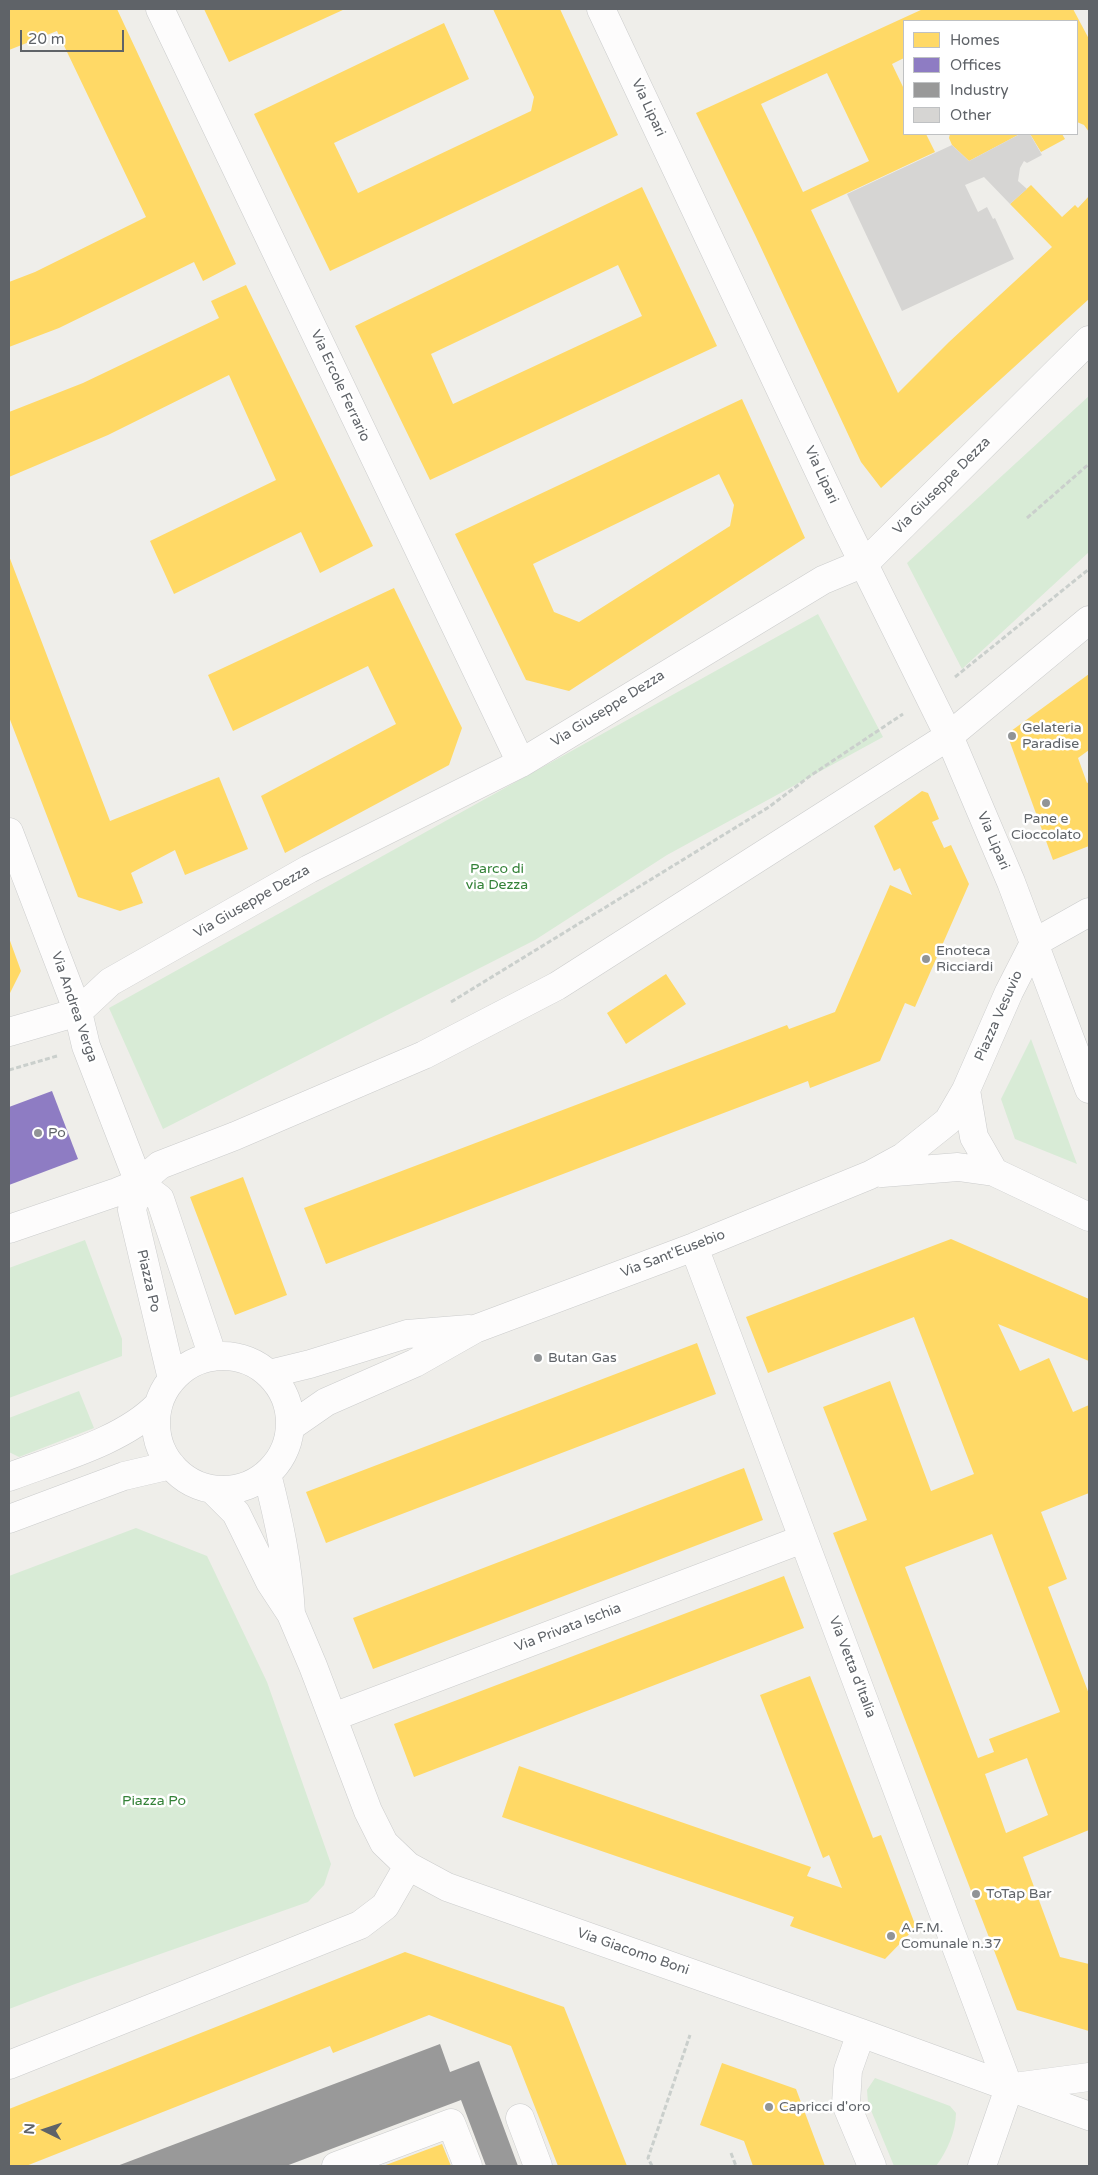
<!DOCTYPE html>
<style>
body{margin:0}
#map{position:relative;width:1098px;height:2175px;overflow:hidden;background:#efeeea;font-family:"Varela Round",sans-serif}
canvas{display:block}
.frame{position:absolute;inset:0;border:10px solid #5f6368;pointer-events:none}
.legend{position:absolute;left:903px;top:20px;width:175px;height:115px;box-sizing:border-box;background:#fff;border:1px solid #bfc1c3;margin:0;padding:6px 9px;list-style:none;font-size:15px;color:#5f6368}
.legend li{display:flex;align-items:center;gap:10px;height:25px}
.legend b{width:25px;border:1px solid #bfc1c3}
.north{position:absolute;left:20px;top:2105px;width:50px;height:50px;-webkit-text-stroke:4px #fff;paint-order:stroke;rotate:274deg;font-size:14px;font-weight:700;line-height:20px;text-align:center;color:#5f6368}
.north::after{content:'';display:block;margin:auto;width:18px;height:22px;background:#5f6368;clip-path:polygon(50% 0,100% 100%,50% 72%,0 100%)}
.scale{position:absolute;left:20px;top:30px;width:104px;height:22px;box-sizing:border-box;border:2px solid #5f6368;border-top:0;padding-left:6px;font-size:15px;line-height:18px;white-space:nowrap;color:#5f6368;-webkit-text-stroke:4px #fff;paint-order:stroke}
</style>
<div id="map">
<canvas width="1098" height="2175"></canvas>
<div class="frame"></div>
<ul class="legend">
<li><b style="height:14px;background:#ffd966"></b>Homes</li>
<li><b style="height:14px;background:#8e7cc3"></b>Offices</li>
<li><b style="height:14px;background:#999"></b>Industry</li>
<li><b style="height:14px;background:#d6d5d3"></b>Other</li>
</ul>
<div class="north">N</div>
<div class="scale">20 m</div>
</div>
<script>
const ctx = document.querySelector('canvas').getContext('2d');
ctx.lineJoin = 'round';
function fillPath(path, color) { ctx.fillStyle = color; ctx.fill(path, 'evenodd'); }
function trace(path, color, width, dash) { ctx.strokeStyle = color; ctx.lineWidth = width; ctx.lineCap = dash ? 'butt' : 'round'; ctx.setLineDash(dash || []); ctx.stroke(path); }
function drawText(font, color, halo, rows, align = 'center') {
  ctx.font = font + ' "Varela Round",sans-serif'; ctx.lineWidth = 5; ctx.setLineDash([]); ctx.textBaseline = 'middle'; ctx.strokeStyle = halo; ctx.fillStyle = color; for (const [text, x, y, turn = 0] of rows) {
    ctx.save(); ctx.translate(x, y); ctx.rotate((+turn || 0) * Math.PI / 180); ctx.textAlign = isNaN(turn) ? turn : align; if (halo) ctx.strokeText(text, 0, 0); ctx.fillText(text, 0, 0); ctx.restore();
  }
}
const green = new Path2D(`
 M1089,396V552L962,669L907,563Z
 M818,614L883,737L667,855L535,940L163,1129L109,1008Z
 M1031,1039L1077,1164L1015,1139L1001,1099Z
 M85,1240L122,1339V1356L9,1398V1268Z
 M79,1391L94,1428L19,1457L9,1452V1418Z
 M136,1528L207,1556L267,1682L331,1864L324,1885L308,1902L75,1984L9,2009V1576Z
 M875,2078L950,2106L956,2113C956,2131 947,2152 936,2166H894L868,2103L867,2090Z`);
const homes = new Path2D(`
 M9,9H117L236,264L203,281L194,262L59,328L9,347V282L35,272L146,217L57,31L9,50Z
 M204,9H345L229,62Z
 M493,9H560L618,135L330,271L254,114L444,23L469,79L334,143L358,193L531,111L534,97Z
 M923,9H1073L1089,39V132L1084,125L1077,122V21H904V58L892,64L904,89V134H926L935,152L811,210L898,393L949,342L1052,247L1010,204L1031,185L1062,217L1075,205L1078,208L1089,196V299L881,488L861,462L756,237L696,113ZM827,73L869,161L803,192L761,104Z
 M950,134H1020L969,161L952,145L949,138Z
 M1030,134H1062L1065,139L1041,152Z
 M642,187L717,346L430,480L355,326ZM618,265L642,316L453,404L431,354Z
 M246,285L373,546L320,573L301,532L174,594L150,541L276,480L229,375L108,435L9,477V412L83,383L219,318L211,301Z
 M742,399L805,538L569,691L526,680L455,534ZM719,474L734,505L730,526L579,622L554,612L533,564Z
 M9,556L110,821L219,777L248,849L185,875L175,850L131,873L143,903L120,911L78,897L9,717Z
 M394,588L462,728L449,765L285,853L261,796L396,724L368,666L233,731L208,675Z
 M1089,674V750L1078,758L1087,783L1089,782V846L1053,860L1007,734Z
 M922,791L928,793L939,819L932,822L944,848L951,845L969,884L915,1007L905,1003L880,1061L810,1088L808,1081L326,1264L304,1208L787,1025L789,1029L835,1012L890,885L912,895L900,868L894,871L874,826Z
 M9,938L21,971L9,995Z
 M666,974L686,1004L626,1044L607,1013Z
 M243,1177L287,1295L235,1315L190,1197Z
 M951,1239L1089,1299V1361L998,1324L1020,1371L1049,1358L1073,1412L1089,1405V1493L1041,1512L1067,1579L1048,1587L1089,1694V1830L1023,1857L1060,1957L1089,1964V2031L1017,2010L833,1533L867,1520L823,1407L890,1381L931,1491L974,1474L914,1317L768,1373L746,1317ZM992,1534L1060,1712L989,1739L994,1752L978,1758L905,1567ZM1027,1758L1048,1815L1006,1833L985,1774Z
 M697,1343L716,1394L326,1543L306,1492Z
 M744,1468L763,1520L373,1669L353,1618Z
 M784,1576L804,1628L414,1777L394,1724Z
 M810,1676L873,1838L881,1835L916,1927L885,1959L790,1926L794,1917L502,1817L519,1766L811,1867L807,1876L842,1888L829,1855L823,1858L760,1695Z
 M405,1952L564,2007L627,2166H558L511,2046L429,2015L333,2053L330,2046L26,2166H9V2109Z
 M722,2063L796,2089L825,2166H753L744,2141L700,2125Z
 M442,2144L451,2166H383Z`);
const offices = new Path2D(`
 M52,1091L78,1159L9,1185V1107Z`);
const industry = new Path2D(`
 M440,2044L450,2072L479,2061L518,2166H486L461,2100L286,2166H117Z`);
const building = new Path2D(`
 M1020,134H1030L1042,155L1027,163L1024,161L1020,168L1018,181L1027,189L1010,204L984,177L965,185L978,212L987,207L993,219L995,218L1014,259L902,311L847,194L952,145L969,161Z`);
const path = new Path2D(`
 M1027,518L1089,464
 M955,677L1089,569
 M451,1002L769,807L810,776L903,714
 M9,1070L57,1056
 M731,2153L736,2166
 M652,2166L648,2158L690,2035`);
const minor = new Path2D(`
 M160,9L521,763
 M601,9L841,518L949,736L1011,882L1089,1089
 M9,832L78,1012L86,1046L139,1183
 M9,1032L78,1012L110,982L309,869L521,763L823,580L859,565L871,557L1089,340
 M966,1090L974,1137L994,1172
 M882,1173L958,1167L994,1172L1089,1217
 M139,1183L132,1210L172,1379
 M139,1183L160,1199L213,1357
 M9,1229L117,1192L139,1183L160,1165L235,1136L424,1055L557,986L949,736L1089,620
 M694,1247L1009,2088
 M156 1423a67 67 0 1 1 134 0a67 67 0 1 1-134 0Z
 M269,1374L310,1364L407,1334L469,1329
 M290,1427L326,1402L415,1363L475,1329L694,1247L870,1175L903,1157L948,1121L966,1090L1009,992L1034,943L1089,912
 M267,1474C279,1521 288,1563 291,1613
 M9,1477C56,1459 124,1441 158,1405
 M213,1490L236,1513L270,1582L291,1614L313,1666L368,1811L384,1843L408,1866L447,1887L861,2033L1089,2116
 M9,1519L124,1476L171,1465
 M333,1717L803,1539
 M861,2033L848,2070L846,2104L872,2166
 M9,2065L360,1925L385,1906L408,1866
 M1014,2087L1089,2077
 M520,2118L538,2166
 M336,2166L451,2123L468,2166
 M982,2166L1009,2088`);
const markers = [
 [1012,736,5,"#919496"],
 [1046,803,5,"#919496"],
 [926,959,5,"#919496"],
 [38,1133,5,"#919496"],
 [538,1358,5,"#919496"],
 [976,1894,5,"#919496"],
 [891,1936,5,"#919496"],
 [769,2107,5,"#919496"]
];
const streetNames = [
 ["Via Lipari",648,108,65],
 ["Via Ercole Ferrario",340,386,65],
 ["Via Lipari",821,475,65],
 ["Via Giuseppe Dezza",942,486,-45],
 ["Via Giuseppe Dezza",608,709,-32],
 ["Via Lipari",993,841,67],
 ["Via Giuseppe Dezza",252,902,-30],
 ["Via Andrea Verga",74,1007,71],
 ["Piazza Vesuvio",999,1016,-66],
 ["Via Sant'Eusebio",673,1254,-21],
 ["Piazza Po",148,1281,77],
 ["Via Privata Ischia",568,1628,-21],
 ["Via Vetta d'Italia",852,1667,69],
 ["Via Giacomo Boni",633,1952,19]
];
const poiNames = [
 ["Gelateria",1022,728],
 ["Paradise",1022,744],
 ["Pane e",1046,819,"center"],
 ["Cioccolato",1046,835,"center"],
 ["Enoteca",936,951],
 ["Ricciardi",936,967],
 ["Po",48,1133],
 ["Butan Gas",548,1358],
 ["ToTap Bar",986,1894],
 ["A.F.M.",901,1928],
 ["Comunale n.37",901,1944],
 ["Capricci d'oro",779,2107]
];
const parkNames = [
 ["Parco di",497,869],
 ["via Dezza",497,885],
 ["Piazza Po",154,1801]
];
fillPath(green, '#d8ebd6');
fillPath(homes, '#ffd966');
fillPath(offices, '#8e7cc3');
fillPath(industry, '#999');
fillPath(building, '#d6d5d3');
trace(minor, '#cbcccc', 29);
trace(path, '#cacfcc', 3, [5, 2.5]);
trace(minor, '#fdfcfc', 28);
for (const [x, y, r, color] of markers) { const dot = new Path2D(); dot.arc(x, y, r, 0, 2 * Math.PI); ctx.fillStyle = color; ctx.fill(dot); trace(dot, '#fff', 2); }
drawText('14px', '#5f6368', '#fff', streetNames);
drawText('14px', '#5f6368', '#fff', poiNames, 'left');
drawText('14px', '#348238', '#fff', parkNames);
</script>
